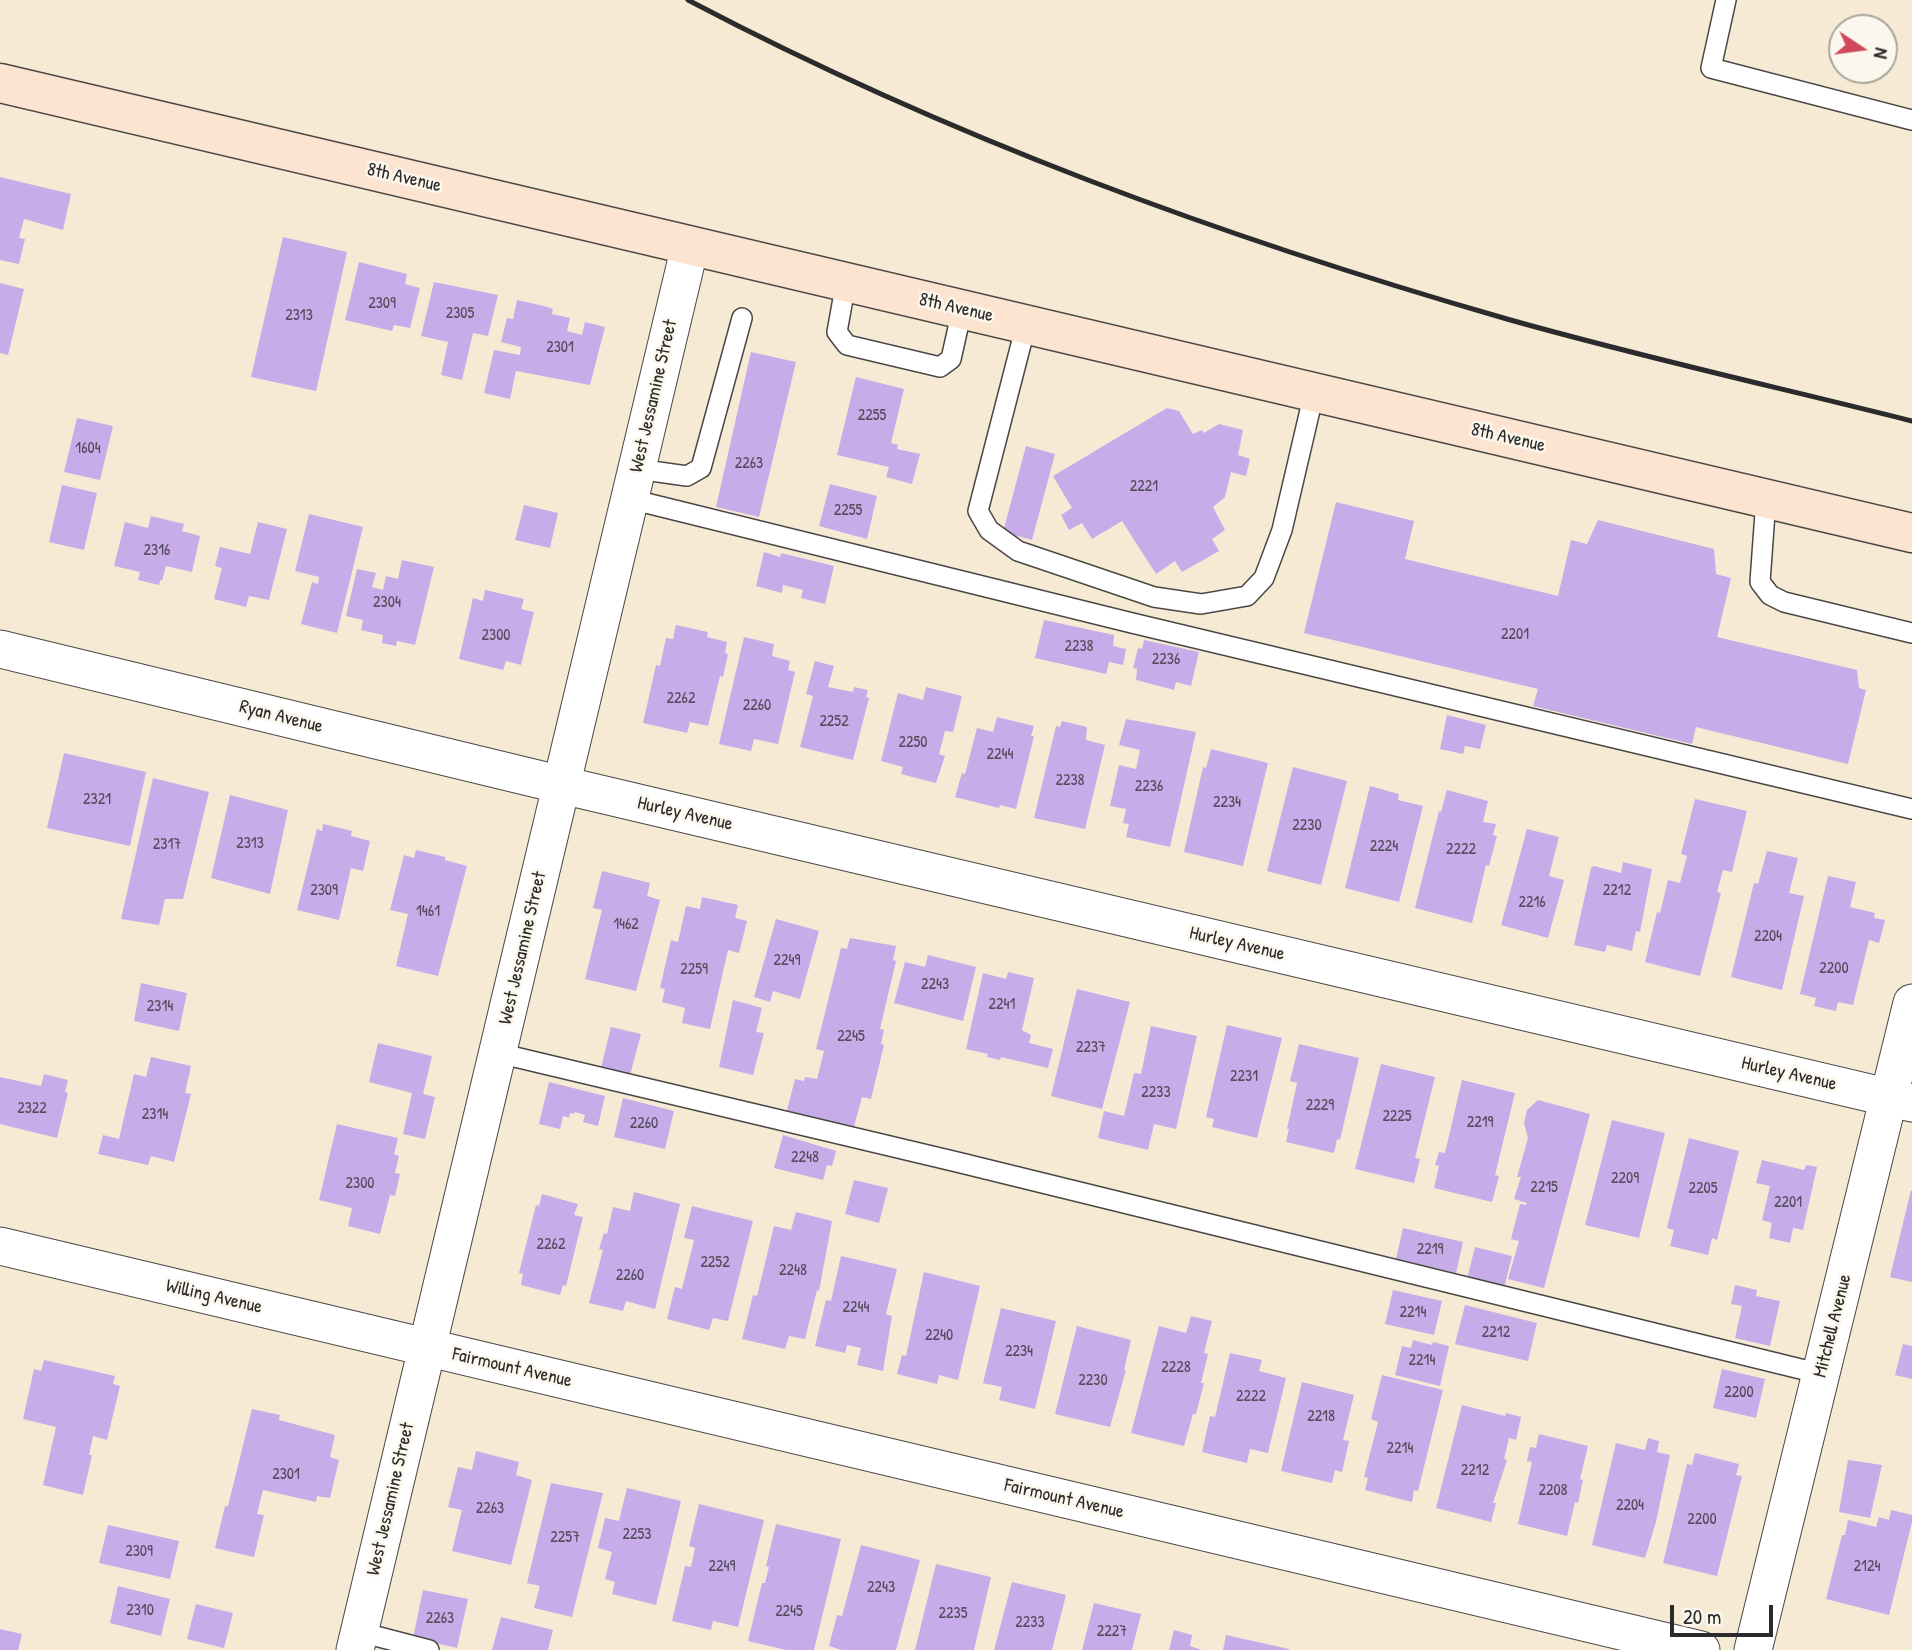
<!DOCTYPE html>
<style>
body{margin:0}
#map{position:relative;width:1912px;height:1650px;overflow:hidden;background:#f6ead5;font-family:"Patrick Hand",sans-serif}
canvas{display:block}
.north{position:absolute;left:1828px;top:14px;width:70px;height:70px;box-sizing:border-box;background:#fbf7ec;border:2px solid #a8a59f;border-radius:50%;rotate:103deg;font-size:19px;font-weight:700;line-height:28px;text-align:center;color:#2b2b2b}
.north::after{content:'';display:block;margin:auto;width:24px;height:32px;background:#d1495b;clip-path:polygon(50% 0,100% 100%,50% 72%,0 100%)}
.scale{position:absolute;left:1670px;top:1605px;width:103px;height:32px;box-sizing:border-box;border:4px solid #2b2b2b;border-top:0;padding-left:9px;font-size:21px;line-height:24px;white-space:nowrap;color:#2b2b2b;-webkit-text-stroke:5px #fbf7ec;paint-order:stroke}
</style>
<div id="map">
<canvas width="1912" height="1650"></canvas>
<div class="north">N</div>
<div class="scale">20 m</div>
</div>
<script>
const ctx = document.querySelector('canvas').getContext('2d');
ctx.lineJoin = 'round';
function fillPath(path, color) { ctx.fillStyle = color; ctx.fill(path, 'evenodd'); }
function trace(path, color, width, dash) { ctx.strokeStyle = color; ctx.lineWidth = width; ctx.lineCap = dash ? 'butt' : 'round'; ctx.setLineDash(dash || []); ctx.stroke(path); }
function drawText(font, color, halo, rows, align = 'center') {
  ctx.font = font + ' "Patrick Hand",sans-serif'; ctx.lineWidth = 5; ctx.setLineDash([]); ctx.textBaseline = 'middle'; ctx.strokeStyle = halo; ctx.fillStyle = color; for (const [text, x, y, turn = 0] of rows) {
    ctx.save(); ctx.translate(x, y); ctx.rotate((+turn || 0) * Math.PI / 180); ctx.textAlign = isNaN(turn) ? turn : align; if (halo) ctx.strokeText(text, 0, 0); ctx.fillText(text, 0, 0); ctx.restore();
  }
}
const building = new Path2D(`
 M0,177L71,194L63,230L24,219L19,238L25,239L19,264L0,260Z
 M283,237L347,252L316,391L251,377Z
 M359,262L407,274L405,284L420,288L410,328L394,325L392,331L345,320Z
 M434,282L498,295L488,336L473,333L462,380L441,375L448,342L421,336Z
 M0,283L24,289L8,355L0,353Z
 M517,300L544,306L553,309L552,314L570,318L567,331L582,335L585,322L605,327L590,385L516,371L510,399L484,393L494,350L520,355L521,347L501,342L507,318L513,319Z
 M751,352L796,362L759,517L716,507Z
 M856,377L904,389L891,443L898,445L897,449L920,454L912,484L886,477L889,467L837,455Z
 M1167,408L1179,411L1193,434L1202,430L1204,433L1219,424L1243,430L1238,455L1250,459L1246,476L1231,472L1225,497L1213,507L1225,530L1212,539L1219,551L1182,572L1175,561L1156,574L1122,521L1092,539L1082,523L1069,530L1061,515L1072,508L1053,476Z
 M77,418L113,426L100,480L64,472Z
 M1026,446L1055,454L1032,540L1003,532Z
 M830,484L877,496L867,539L819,526Z
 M62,485L97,493L84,550L49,542Z
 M1336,502L1414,521L1405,559L1558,596L1571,540L1587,544L1598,520L1714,549L1716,574L1731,578L1717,637L1857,670L1859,688L1866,690L1848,764L1696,727L1692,744L1533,706L1538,689L1304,633Z
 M524,505L558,513L550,548L515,540Z
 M309,514L363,527L337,633L301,624L312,582L318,584L319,577L295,571Z
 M151,516L184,524L182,531L200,536L192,572L166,566L162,581L160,580L159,585L138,580L140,572L114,566L125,522L148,528Z
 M258,522L287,529L269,600L249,596L246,607L214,599L222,568L215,566L220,547L250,554Z
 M764,552L780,557L781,553L834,566L825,604L801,598L803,590L783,585L782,593L756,586Z
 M402,560L434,567L415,645L397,641L396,646L382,643L383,635L361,630L363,620L346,616L357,569L376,573L372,587L383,590L386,576L398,579Z
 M485,590L524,599L521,609L534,612L521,665L506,661L503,670L459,659L473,598L483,601Z
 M1044,620L1114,635L1113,646L1126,649L1123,665L1109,662L1106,674L1035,658Z
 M676,625L708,632L707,637L727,642L725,653L728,654L723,677L720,676L708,726L690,722L687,733L643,723L656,665L660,666L666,638L673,639Z
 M744,637L774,644L772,656L790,661L788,670L795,672L778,744L754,739L751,751L719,744Z
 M1144,640L1199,652L1191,686L1176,682L1174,690L1136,680L1137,669L1133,668L1138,648L1142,649Z
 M815,661L834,666L828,687L853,692L854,687L868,690L866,697L869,698L853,760L800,747L813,696L806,694Z
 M926,687L962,696L953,732L945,731L939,754L945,756L936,783L901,774L903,767L881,761L898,693L923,700Z
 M1447,715L1486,725L1480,749L1465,746L1463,754L1440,749Z
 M997,717L1034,726L1031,736H1034L1016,809L1000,805L999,808L955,797L962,773L965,774L977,728L993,732Z
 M1126,719L1196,732L1170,847L1126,837L1129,824L1123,823L1126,809L1110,806L1119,765L1136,769L1140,750L1119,745Z
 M1062,721L1087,727L1086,740L1105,745L1085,829L1034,818L1056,726L1060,727Z
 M1211,749L1268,763L1243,866L1184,852L1203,767L1206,768Z
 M64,753L146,772L130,846L47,828Z
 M1293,767L1347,781L1321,885L1267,871Z
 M153,778L209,792L183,899H165L159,925L121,919Z
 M1370,786L1399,794L1398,800L1423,806L1399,902L1345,888Z
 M1447,790L1488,801L1483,822L1496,824L1493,835L1497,836L1489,866L1486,865L1472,923L1415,908L1439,811L1441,812Z
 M230,795L288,810L270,894L211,878Z
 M1695,799L1747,811L1732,872L1723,870L1717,892L1721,893L1700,976L1645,962L1657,912L1660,913L1668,880L1680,883L1687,856L1681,854Z
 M323,824L352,831L351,836L370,841L363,871L351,868L339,920L297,910L317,829L322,831Z
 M1527,829L1559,837L1549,876L1564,880L1548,938L1501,925Z
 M416,850L445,857V860L467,866L438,976L396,966L408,914L390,910L404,855L414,858Z
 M1767,851L1798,858L1789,893L1804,896L1782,990L1731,977L1754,883L1758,884Z
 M1623,862L1652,869L1640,932L1636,931L1632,951L1607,945L1605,952L1574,945L1591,868L1594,866L1621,873Z
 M602,871L650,883L647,896L660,900L636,991L585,979L602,910L593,908Z
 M1828,876L1856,882L1850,907L1875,913L1874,918L1885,920L1879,943L1869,940L1853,1005L1838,1002L1836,1011L1814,1006L1816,998L1800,994Z
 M702,897L738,905L735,918L747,921L739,953L728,950L710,1029L682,1023L685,1008L662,1002L665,989L660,988L671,940L678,942L686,906L700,909Z
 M776,919L819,931L800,999L773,991L770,1002L754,997Z
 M850,938L896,946L893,960L896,961L880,1029L884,1030L881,1044L884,1045L871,1099L862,1097L853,1130L786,1114L795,1079L804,1081L805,1077L817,1079L824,1051L816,1049L841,948L847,949Z
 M928,955L976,967L963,1021L894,1003L905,962L925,967Z
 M1008,972L1034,978L1022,1030L1031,1035L1029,1043L1053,1049L1048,1068L1001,1057L1000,1060L987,1057L988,1054L966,1049L983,973L1006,979Z
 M141,983L187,993L179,1031L134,1021Z
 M1077,989L1130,1002L1102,1109L1051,1096Z
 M733,1000L762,1008L756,1032L764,1033L753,1075L719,1067Z
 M1227,1025L1282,1038L1257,1138L1212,1127L1214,1119L1206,1117Z
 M1151,1026L1197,1036L1176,1129L1154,1124L1148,1150L1098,1138L1104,1111L1124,1116L1134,1073L1141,1074Z
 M611,1027L641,1034L630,1075L601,1068Z
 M378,1043L432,1056L423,1094L435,1097L425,1139L403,1134L412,1093L369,1082Z
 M1299,1044L1359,1058L1340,1140L1337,1139L1334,1153L1286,1142L1289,1129H1287L1297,1083L1290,1081Z
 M151,1057L191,1066L185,1093L191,1094L174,1162L151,1156L148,1165L98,1154L103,1135L119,1139L134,1074L146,1077Z
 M1381,1064L1435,1077L1415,1158L1420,1159L1414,1183L1355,1169Z
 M44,1074L68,1080L65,1092L68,1093L57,1138L0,1124V1077L41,1086Z
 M1462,1080L1515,1093L1495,1175L1499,1176L1492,1202L1434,1188L1439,1166L1435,1165L1439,1152L1445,1153Z
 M549,1082L605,1096L598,1126L583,1122L585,1115L575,1112L574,1114L570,1113L569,1118L563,1116L560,1129L539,1124Z
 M623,1098L674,1111L665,1149L614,1137Z
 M1538,1100L1590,1114L1544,1288L1508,1279L1519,1241L1511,1239L1520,1204L1526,1205L1527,1203L1514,1199L1521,1177H1517L1528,1138L1524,1123L1527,1110Z
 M1612,1120L1665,1133L1639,1238L1585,1225Z
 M337,1124L398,1138L394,1154L399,1156L395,1173L400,1174L395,1196L390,1195L380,1234L348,1226L352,1208L319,1200Z
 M783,1135L836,1151L832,1166L827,1165L823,1180L774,1168Z
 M1689,1138L1739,1151L1717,1240L1712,1238L1708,1255L1670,1246L1674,1230L1667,1228Z
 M1762,1160L1804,1170L1806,1165L1817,1167L1803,1230L1793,1228L1790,1243L1769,1238L1772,1223L1762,1220L1770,1186L1756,1183Z
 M854,1180L888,1188L879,1223L845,1214Z
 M1911,1190L1912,1191V1282L1890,1277Z
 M634,1192L680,1204L655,1309L626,1301L623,1311L589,1303L603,1250L599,1249L604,1233L607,1234L613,1207L630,1211Z
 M542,1194L578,1204L574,1215L583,1217L566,1286L563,1285L560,1295L521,1285L523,1274L519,1273L536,1205L539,1206Z
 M692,1206L753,1221L728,1321L713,1318L709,1330L667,1319L675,1287L682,1289L694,1240L684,1238Z
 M796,1212L832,1221L819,1291L817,1290L805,1339L789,1336L785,1349L742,1339L753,1295L757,1296L774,1226L791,1230Z
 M1403,1228L1463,1242L1456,1273L1396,1259Z
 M1475,1247L1512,1256L1504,1288L1467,1279Z
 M841,1256L897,1269L886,1314L892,1316L883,1371L857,1365L861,1348L847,1345L845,1353L815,1346L826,1300L831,1301Z
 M924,1272L980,1286L958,1380L939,1375L937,1384L897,1374L902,1355L906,1356Z
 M1735,1285L1757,1290L1756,1296L1780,1301L1770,1346L1735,1338L1742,1306L1731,1304Z
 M1393,1290L1442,1301L1434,1335L1385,1324Z
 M1465,1305L1537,1323L1528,1361L1455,1344Z
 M1001,1308L1056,1321L1035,1409L999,1400L1002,1387L983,1383Z
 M1191,1316L1212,1321L1204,1353L1208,1354L1201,1383H1204L1196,1414H1193L1184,1446L1131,1433L1159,1326L1186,1333Z
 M1077,1326L1131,1340L1124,1370H1126L1110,1427L1055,1414Z
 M1413,1340L1432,1345L1433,1342L1449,1346L1440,1386L1395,1375L1402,1346L1411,1348Z
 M1903,1344L1912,1346V1379L1895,1375Z
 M1230,1353L1262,1360L1259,1371L1286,1378L1268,1453L1250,1449L1247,1463L1202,1452L1210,1416L1215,1417Z
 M44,1360L115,1376L113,1384L120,1386L107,1440L93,1436L89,1455H92L83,1495L43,1485L56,1427L23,1419L34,1369L41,1371Z
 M1722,1369L1765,1379L1756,1418L1713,1408Z
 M1382,1375L1443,1390L1418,1491L1414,1490L1412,1502L1365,1490L1368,1478L1364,1477L1378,1422L1371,1419Z
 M1302,1382L1354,1395L1343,1440L1349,1441L1342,1472L1335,1470L1332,1483L1281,1471Z
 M1462,1405L1505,1416L1506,1413L1521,1417L1516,1440L1509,1438L1504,1459L1507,1460L1493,1503H1496L1491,1522L1436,1508Z
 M252,1409L280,1415L279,1420L335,1435L330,1457L339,1460L330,1498L317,1496L316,1502L263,1490L257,1514L264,1515L254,1557L215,1548L225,1506H228Z
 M1539,1434L1588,1446L1580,1479L1583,1480L1578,1503L1575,1502L1567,1536L1518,1524L1532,1462L1527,1461L1530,1447L1536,1448Z
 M1648,1438L1659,1441L1657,1452L1670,1455L1656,1522L1645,1558L1592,1545L1616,1443L1645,1450Z
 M476,1451L519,1462L516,1475L532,1480L511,1565L452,1551L462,1510L448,1507L458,1467L472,1470Z
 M1695,1453L1739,1464L1736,1475L1742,1476L1717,1576L1663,1563L1687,1464L1692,1465Z
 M1848,1460L1882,1465L1870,1518L1839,1512Z
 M551,1483L603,1493L572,1617L534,1608L540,1586L527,1583Z
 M627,1488L681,1501L656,1605L612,1594L615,1582L605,1579L612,1552L598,1548L605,1518L619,1521Z
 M699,1504L764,1520L738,1627L713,1621L711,1630L672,1621L685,1566L691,1567L695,1548L689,1546Z
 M1891,1510L1912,1515V1522L1889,1615L1826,1599L1842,1535H1845L1848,1520L1876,1527L1879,1517L1889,1520Z
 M776,1524L841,1539L814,1650H786L748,1641L762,1583H765L769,1567L766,1566Z
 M108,1525L179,1541L170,1579L99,1563Z
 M861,1545L920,1560L896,1650H842L829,1646L837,1615L842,1616Z
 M936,1564L991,1577L974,1650H915Z
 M1012,1582L1066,1595L1052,1650H994Z
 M118,1586L170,1599L161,1636L110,1623Z
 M423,1590L468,1599L457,1648L413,1638Z
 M1094,1603L1141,1614L1132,1650H1082Z
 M196,1604L233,1613L224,1648L187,1639Z
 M501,1617L553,1630L548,1650H492Z
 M0,1629L22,1634L18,1650H0Z
 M1174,1630L1192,1635L1190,1646L1202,1650H1169Z
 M1226,1635L1289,1649V1650H1223Z`);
const lane = new Path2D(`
 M1726,0L1711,68L1912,120
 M846,282L837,332L847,345L940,367L951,359L962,310
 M1026,325L978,511L989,530L1018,551L1154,597L1201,604L1247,596L1264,578L1282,530L1314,393
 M637,469L687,476L701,468L742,318
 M630,499L1132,623L1912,809
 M1766,499L1760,582L1770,595L1784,602L1912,633
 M498,1053L957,1162L1821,1374
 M360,1632L429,1650`);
const street = new Path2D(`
 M0,649L562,785L1912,1103
 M0,1246L1701,1650
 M355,1650L690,246
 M1753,1650L1912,1003`);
const secondary = new Path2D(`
 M0,83L1912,533`);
const rail = new Path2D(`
 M688,0C948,137 1225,238 1507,319C1641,357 1777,387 1912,421`);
const numberNames = [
 ["2309",382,304],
 ["2305",460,314],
 ["2313",299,316],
 ["2301",560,348],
 ["2255",872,416],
 ["1604",88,449],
 ["2263",749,464],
 ["2221",1144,487],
 ["2255",848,511],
 ["2316",157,551],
 ["2304",387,603],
 ["2201",1515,635],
 ["2300",496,636],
 ["2238",1079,647],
 ["2236",1166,660],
 ["2262",681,699],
 ["2260",757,706],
 ["2252",834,722],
 ["2250",913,743],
 ["2244",1000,755],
 ["2238",1070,781],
 ["2236",1149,787],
 ["2321",97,800],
 ["2234",1227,803],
 ["2230",1307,826],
 ["2313",250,844],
 ["2317",167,845],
 ["2224",1384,847],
 ["2222",1461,850],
 ["2309",324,891],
 ["2212",1617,891],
 ["2216",1532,903],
 ["1461",428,912],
 ["1462",626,925],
 ["2204",1768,937],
 ["2249",787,961],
 ["2200",1834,969],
 ["2259",694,970],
 ["2243",935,985],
 ["2241",1002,1005],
 ["2314",160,1007],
 ["2245",851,1037],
 ["2237",1091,1048],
 ["2231",1244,1077],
 ["2233",1156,1093],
 ["2229",1320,1106],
 ["2322",32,1109],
 ["2314",155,1115],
 ["2225",1397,1117],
 ["2219",1480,1123],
 ["2260",644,1124],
 ["2248",805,1158],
 ["2209",1625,1179],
 ["2300",360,1184],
 ["2215",1544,1188],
 ["2205",1703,1189],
 ["2201",1788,1203],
 ["2262",551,1245],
 ["2219",1430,1250],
 ["2252",715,1263],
 ["2248",793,1271],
 ["2260",630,1276],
 ["2244",856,1308],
 ["2214",1413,1313],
 ["2212",1496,1333],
 ["2240",939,1336],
 ["2234",1019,1352],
 ["2214",1422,1361],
 ["2228",1176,1368],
 ["2230",1093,1381],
 ["2200",1739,1393],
 ["2222",1251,1397],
 ["2218",1321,1417],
 ["2214",1400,1449],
 ["2212",1475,1471],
 ["2301",286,1475],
 ["2208",1553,1491],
 ["2204",1630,1506],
 ["2263",490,1509],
 ["2200",1702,1520],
 ["2253",637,1535],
 ["2257",565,1538],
 ["2309",139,1552],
 ["2249",722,1567],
 ["2124",1867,1567],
 ["2243",881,1588],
 ["2310",140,1611],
 ["2245",789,1612],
 ["2235",953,1614],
 ["2263",440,1619],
 ["2233",1030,1623],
 ["2227",1112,1632]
];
const streetNames = [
 ["8th Avenue",404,178,13],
 ["8th Avenue",956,308,13],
 ["West Jessamine Street",654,396,-77],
 ["8th Avenue",1508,438,13],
 ["Ryan Avenue",281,717,14],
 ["Hurley Avenue",685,814,13],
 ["Hurley Avenue",1237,944,13],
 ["West Jessamine Street",523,948,-77],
 ["Hurley Avenue",1789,1074,13],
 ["Willing Avenue",214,1297,13],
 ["Mitchell Avenue",1833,1326,-76],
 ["Fairmount Avenue",512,1368,13],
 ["West Jessamine Street",391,1499,-77],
 ["Fairmount Avenue",1064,1499,13]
];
fillPath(building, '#c8abe9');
trace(lane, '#494844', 22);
trace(street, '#494844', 39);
trace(secondary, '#494844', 41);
trace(lane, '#fff', 19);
trace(street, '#fff', 37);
trace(secondary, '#fde4d1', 38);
trace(rail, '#2b2b2b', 5);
drawText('16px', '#524b5a', null, numberNames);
drawText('19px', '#2b2b2b', '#fbf7ec', streetNames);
</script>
